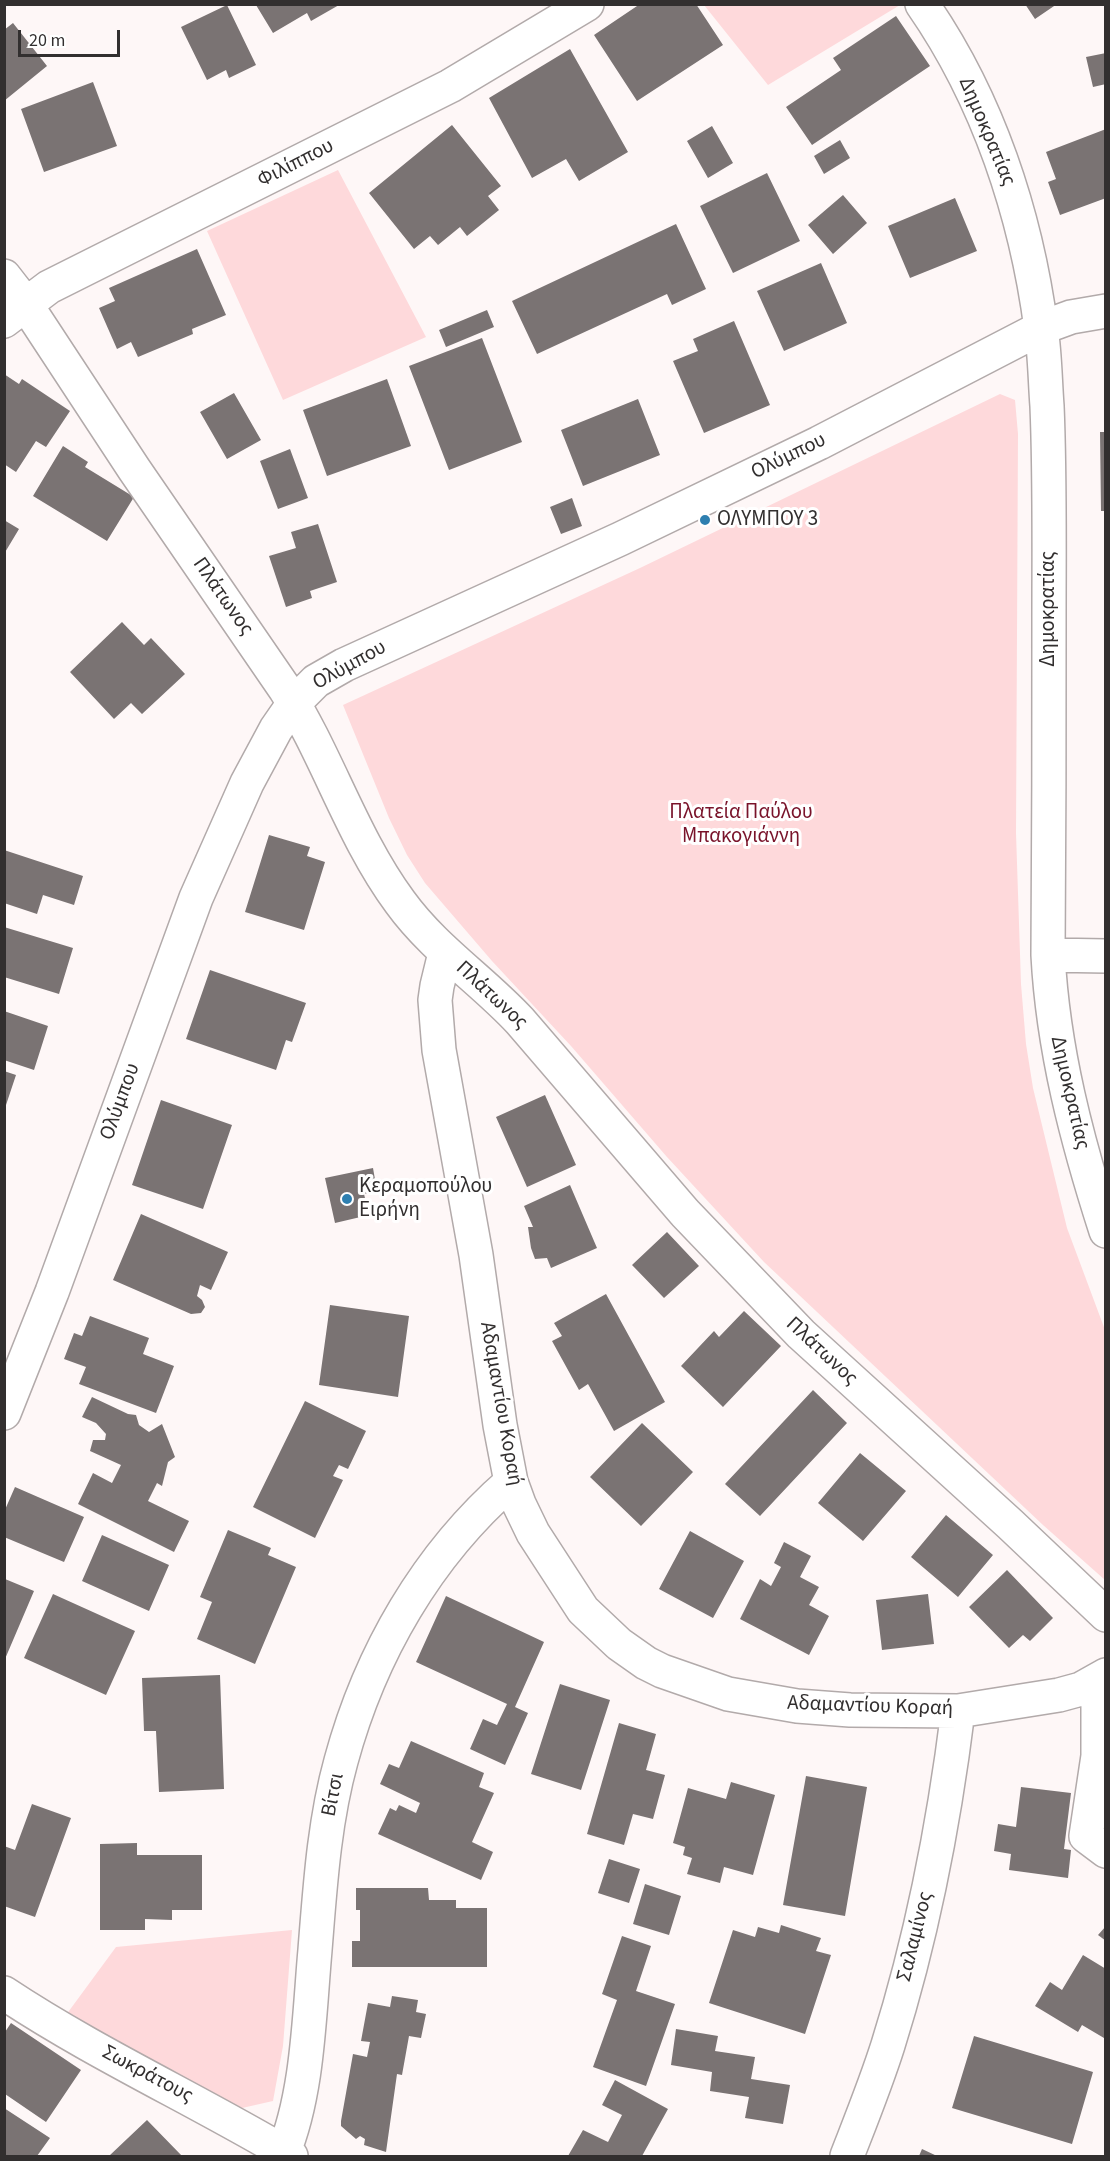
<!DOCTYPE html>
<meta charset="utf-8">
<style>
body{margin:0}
#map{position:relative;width:1110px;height:2161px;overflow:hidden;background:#fef7f7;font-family:"Source Sans 3",sans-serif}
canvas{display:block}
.frame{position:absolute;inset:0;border:6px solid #322f2f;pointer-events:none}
.scale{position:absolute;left:18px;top:30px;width:102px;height:27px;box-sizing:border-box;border:3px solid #322f2f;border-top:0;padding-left:8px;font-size:18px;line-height:21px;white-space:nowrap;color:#322f2f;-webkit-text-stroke:4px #fff;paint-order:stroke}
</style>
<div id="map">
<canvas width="1110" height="2161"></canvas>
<div class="frame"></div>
<div class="scale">20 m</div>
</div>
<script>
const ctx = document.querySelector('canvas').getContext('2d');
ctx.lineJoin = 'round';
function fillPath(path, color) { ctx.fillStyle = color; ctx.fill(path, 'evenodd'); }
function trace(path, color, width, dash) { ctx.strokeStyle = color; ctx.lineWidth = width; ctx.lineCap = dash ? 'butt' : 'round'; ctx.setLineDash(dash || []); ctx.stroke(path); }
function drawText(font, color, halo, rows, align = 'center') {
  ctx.font = font + ' "Source Sans 3",sans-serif'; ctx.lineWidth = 6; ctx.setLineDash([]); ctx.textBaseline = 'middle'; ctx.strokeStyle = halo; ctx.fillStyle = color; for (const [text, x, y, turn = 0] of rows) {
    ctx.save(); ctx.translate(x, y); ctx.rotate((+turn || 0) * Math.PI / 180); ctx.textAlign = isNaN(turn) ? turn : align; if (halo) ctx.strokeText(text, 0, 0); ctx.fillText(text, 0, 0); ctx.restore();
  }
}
const green = new Path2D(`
 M704,5H900L768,85Z
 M338,170L426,337L283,400L207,231Z
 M1000,394L1015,400L1018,434L1016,833L1021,984L1026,1044L1033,1088L1049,1154L1067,1228L1105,1330V1580L1043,1525L764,1262L667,1157L571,1046L492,961L425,883L407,855L389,818L343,705L640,568Z
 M292,1930L283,2046L273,2101L242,2108L214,2095L66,2015L116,1947Z`);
const building = new Path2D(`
 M640,4H696L723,45L637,101L594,35Z
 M1025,4H1057L1035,19Z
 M227,5L256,65L229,78L226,70L207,80L181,27Z
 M256,5H339L311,21L307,13L273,33Z
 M896,16L930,66L812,145L786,107L841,70L833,58Z
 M13,23L47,66L4,101V30Z
 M570,49L628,152L579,181L566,159L532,178L489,98Z
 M1106,53V84L1093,87L1086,57Z
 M93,82L117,146L44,172L21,109Z
 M452,125L501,186L488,196L499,210L467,236L460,227L438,245L430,236L414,249L369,193Z
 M712,126L733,163L708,178L687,141Z
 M1106,129V198L1060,215L1048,182L1056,179L1046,152Z
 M840,140L850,158L824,174L814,156Z
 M767,173L800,241L733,273L700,206Z
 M843,195L867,223L833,254L808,225Z
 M955,198L977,251L910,278L888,226Z
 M676,224L706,289L672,305L667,294L537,354L512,301Z
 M197,249L226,315L192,329L193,334L138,357L131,342L117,349L99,308L115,301L109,288Z
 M821,263L847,323L784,351L757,291Z
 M487,310L494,327L446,347L439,330Z
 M734,321L770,405L704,433L673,361L698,351L693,339Z
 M482,338L522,442L449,470L409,366Z
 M4,374L19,384L22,379L70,411L46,447L36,441L16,472L4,464Z
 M387,379L411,446L327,476L303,410Z
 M234,393L261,440L227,459L200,412Z
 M638,399L660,455L583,486L561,430Z
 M1100,432H1106V511H1101Z
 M63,446L88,462L85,467L134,497L107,541L33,496Z
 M290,449L308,498L278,509L260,461Z
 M572,498L582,526L561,534L550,507Z
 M4,520L19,529L4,554Z
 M318,524L337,582L310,591L312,598L286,607L269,556L296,548L291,532Z
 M122,622L144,645L151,638L185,674L142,714L131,703L114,719L70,672Z
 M269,835L310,847L307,856L325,862L304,930L245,912Z
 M4,850L83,876L74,905L43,895L37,914L4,903Z
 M4,927L73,948L59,994L4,977Z
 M210,970L306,1003L292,1042L286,1040L276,1070L186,1039Z
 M4,1011L48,1026L34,1070L4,1060Z
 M4,1071L16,1075L5,1108H4Z
 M545,1095L576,1165L527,1187L496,1117Z
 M161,1100L232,1125L203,1209L132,1185Z
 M373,1168L377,1191L364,1194L369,1215L335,1223L325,1178Z
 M570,1185L597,1248L551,1268L547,1258L535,1259L531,1248L528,1227H533L524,1206Z
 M141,1214L228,1252L211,1290L200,1285L197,1296L202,1300L205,1307L201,1313L191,1314L113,1280Z
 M667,1232L699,1266L664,1298L632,1265Z
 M606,1294L665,1402L614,1431L588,1384L579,1390L552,1341L562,1336L554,1323Z
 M330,1305L409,1316L398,1397L319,1385Z
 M744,1311L781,1346L723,1407L681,1366L714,1331L719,1337Z
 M90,1316L149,1338L143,1354L174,1366L156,1413L79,1384L86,1367L64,1359L74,1333L82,1336Z
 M813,1390L847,1423L760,1516L725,1484Z
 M92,1397L128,1414L136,1415L139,1425L149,1432L162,1424L175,1457L168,1462L162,1486L157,1483L148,1501L189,1521L174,1552L78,1504L93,1473L112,1483L121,1465L90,1451L93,1440H105L106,1434L96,1423L82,1417Z
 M305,1401L366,1431L348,1469L339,1465L333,1476L343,1480L315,1538L253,1507Z
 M642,1423L693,1472L641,1526L590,1477Z
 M860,1453L906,1491L863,1541L818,1503Z
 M15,1487L84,1517L64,1562L4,1537V1512Z
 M946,1515L993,1555L958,1597L911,1557Z
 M228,1530L271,1548L268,1555L296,1567L255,1664L197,1639L212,1602L200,1597Z
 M690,1531L744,1561L713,1618L659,1589Z
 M102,1535L169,1565L149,1611L82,1581Z
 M784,1542L811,1556L800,1577L819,1587L809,1605L829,1616L809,1655L740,1619L760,1579L771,1586L781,1567L774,1563Z
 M1007,1570L1053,1618L1030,1641L1023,1635L1009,1648L969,1607Z
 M5,1579L34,1591L5,1659Z
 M53,1594L135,1631L106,1695L24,1658Z
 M928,1594L934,1644L882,1650L876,1600Z
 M446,1596L544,1642L515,1707L528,1713L505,1765L470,1749L483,1719L497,1725L507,1704L416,1662Z
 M220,1675L224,1789L159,1792L156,1731H144L142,1678Z
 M560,1684L610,1700L581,1790L531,1774Z
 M619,1723L656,1734L646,1770L665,1775L653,1819L633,1814L624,1845L587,1834Z
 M411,1741L484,1773L479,1787L494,1793L472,1842L493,1852L481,1880L378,1834L390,1808L396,1811L399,1805L416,1813L420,1803L380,1784L389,1764L399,1768Z
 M806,1776L867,1787L845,1916L783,1905Z
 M731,1782L775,1795L753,1875L724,1867L720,1883L687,1874L692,1858L683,1855L685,1847L673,1843L688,1788L726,1799Z
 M1021,1787L1071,1793L1064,1849L1071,1850L1068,1878L1009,1870L1011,1854L994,1851L998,1824L1016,1827Z
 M32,1804L71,1818L35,1917L4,1906V1846L15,1850Z
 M137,1843V1855H202V1910H172V1920L145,1919V1930H100V1844Z
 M609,1859L640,1869L629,1903L598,1893Z
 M645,1884L681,1896L669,1935L633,1924Z
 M356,1888H428L429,1900H456V1908H487V1967H352V1941H360V1910H356Z
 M781,1925L821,1938L816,1951L831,1955L805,2034L709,2003L733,1930L755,1937L758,1927L779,1933Z
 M1106,1926V1941L1098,1935Z
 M622,1936L651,1946L636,1991L675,2004L646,2086L593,2067L617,2000L602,1994Z
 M1083,1955L1106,1969V2036L1104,2038L1082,2025L1078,2032L1035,2006L1050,1982L1062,1990Z
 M392,1996L418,2000L416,2012L426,2014L421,2038L409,2036L402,2075L397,2074L386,2152L364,2145L365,2139L360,2136L356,2139L341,2126V2121L353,2054L367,2057L370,2042L361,2041L368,2003L390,2007Z
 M11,2023L81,2070L46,2122L5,2094V2032Z
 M676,2029L718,2036L715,2051L755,2057L751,2079L790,2085L783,2124L745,2118L749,2097L710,2091L712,2072L671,2065Z
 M974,2036L1093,2072L1072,2144L952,2108Z
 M615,2080L668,2109L642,2156H568L583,2130L608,2142L622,2115L602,2105Z
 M4,2108L50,2138L37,2156H4Z
 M147,2120L182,2156H109Z
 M922,2149L937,2156H919Z`);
const minor = new Path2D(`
 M922,4C988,99 1026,214 1041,328C1045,354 1045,380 1047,406C1050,476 1049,547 1049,617C1049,730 1049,842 1048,955C1053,1050 1077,1141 1106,1231
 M4,276L25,303L134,469L285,689C328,757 352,837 400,902C434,949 482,980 520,1021L685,1213L801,1334L1010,1524L1106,1615
 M4,321L49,287L450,86L587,4
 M445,953L437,986L435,1000L439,1050L476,1255L500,1425L511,1482L519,1504L533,1533L583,1610L619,1644L646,1663L662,1671L728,1694L797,1706L850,1710L958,1711L1059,1695L1081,1689L1106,1675
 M1048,955L1106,956
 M4,1413L52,1292L196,898L247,783L276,729L294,703L316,681L344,665L620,539L819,443L1041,328L1071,317L1106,311
 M1098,1681V1756L1086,1836L1106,1851
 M4,1993C96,2054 197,2100 291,2156
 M282,2156C308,2095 309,2017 315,1950C320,1888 324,1822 341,1761C370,1654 427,1555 511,1482
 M847,2156C861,2120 876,2083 888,2045C922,1937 944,1824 958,1711`);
const markers = [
 [705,520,6,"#2e7fb0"],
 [347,1199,6,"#2e7fb0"]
];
const streetNames = [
 ["Δημοκρατίας",986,132,67],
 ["Φιλίππου",296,164,-27],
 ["Ολύμπου",789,457,-26],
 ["Πλάτωνος",222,597,55],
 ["Δημοκρατίας",1049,609,-90],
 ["Ολύμπου",350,666,-29],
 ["Πλάτωνος",491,996,43],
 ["Δημοκρατίας",1069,1093,77],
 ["Ολύμπου",121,1102,-70],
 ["Πλάτωνος",821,1352,43],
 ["Αδαμαντίου Κοραή",500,1404,80],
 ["Αδαμαντίου Κοραή",870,1707,2],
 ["Βίτσι",334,1795,-79],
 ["Σαλαμίνος",916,1937,-76],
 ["Σωκράτους",147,2075,28]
];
const poiNames = [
 ["ΟΛΥΜΠΟΥ 3",717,520],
 ["Κεραμοπούλου",359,1187],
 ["Ειρήνη",359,1211]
];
const parkNames = [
 ["Πλατεία Παύλου",741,813],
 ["Μπακογιάννη",741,837]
];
fillPath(green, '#fed9db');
fillPath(building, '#7a7373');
trace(minor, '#b2aaaa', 36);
trace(minor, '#fff', 33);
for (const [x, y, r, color] of markers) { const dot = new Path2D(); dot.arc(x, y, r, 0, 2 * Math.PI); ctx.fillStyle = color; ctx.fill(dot); trace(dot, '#fff', 2); }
drawText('21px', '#322f2f', '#fff', streetNames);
drawText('21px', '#322f2f', '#fff', poiNames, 'left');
drawText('21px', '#79132a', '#fff', parkNames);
</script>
